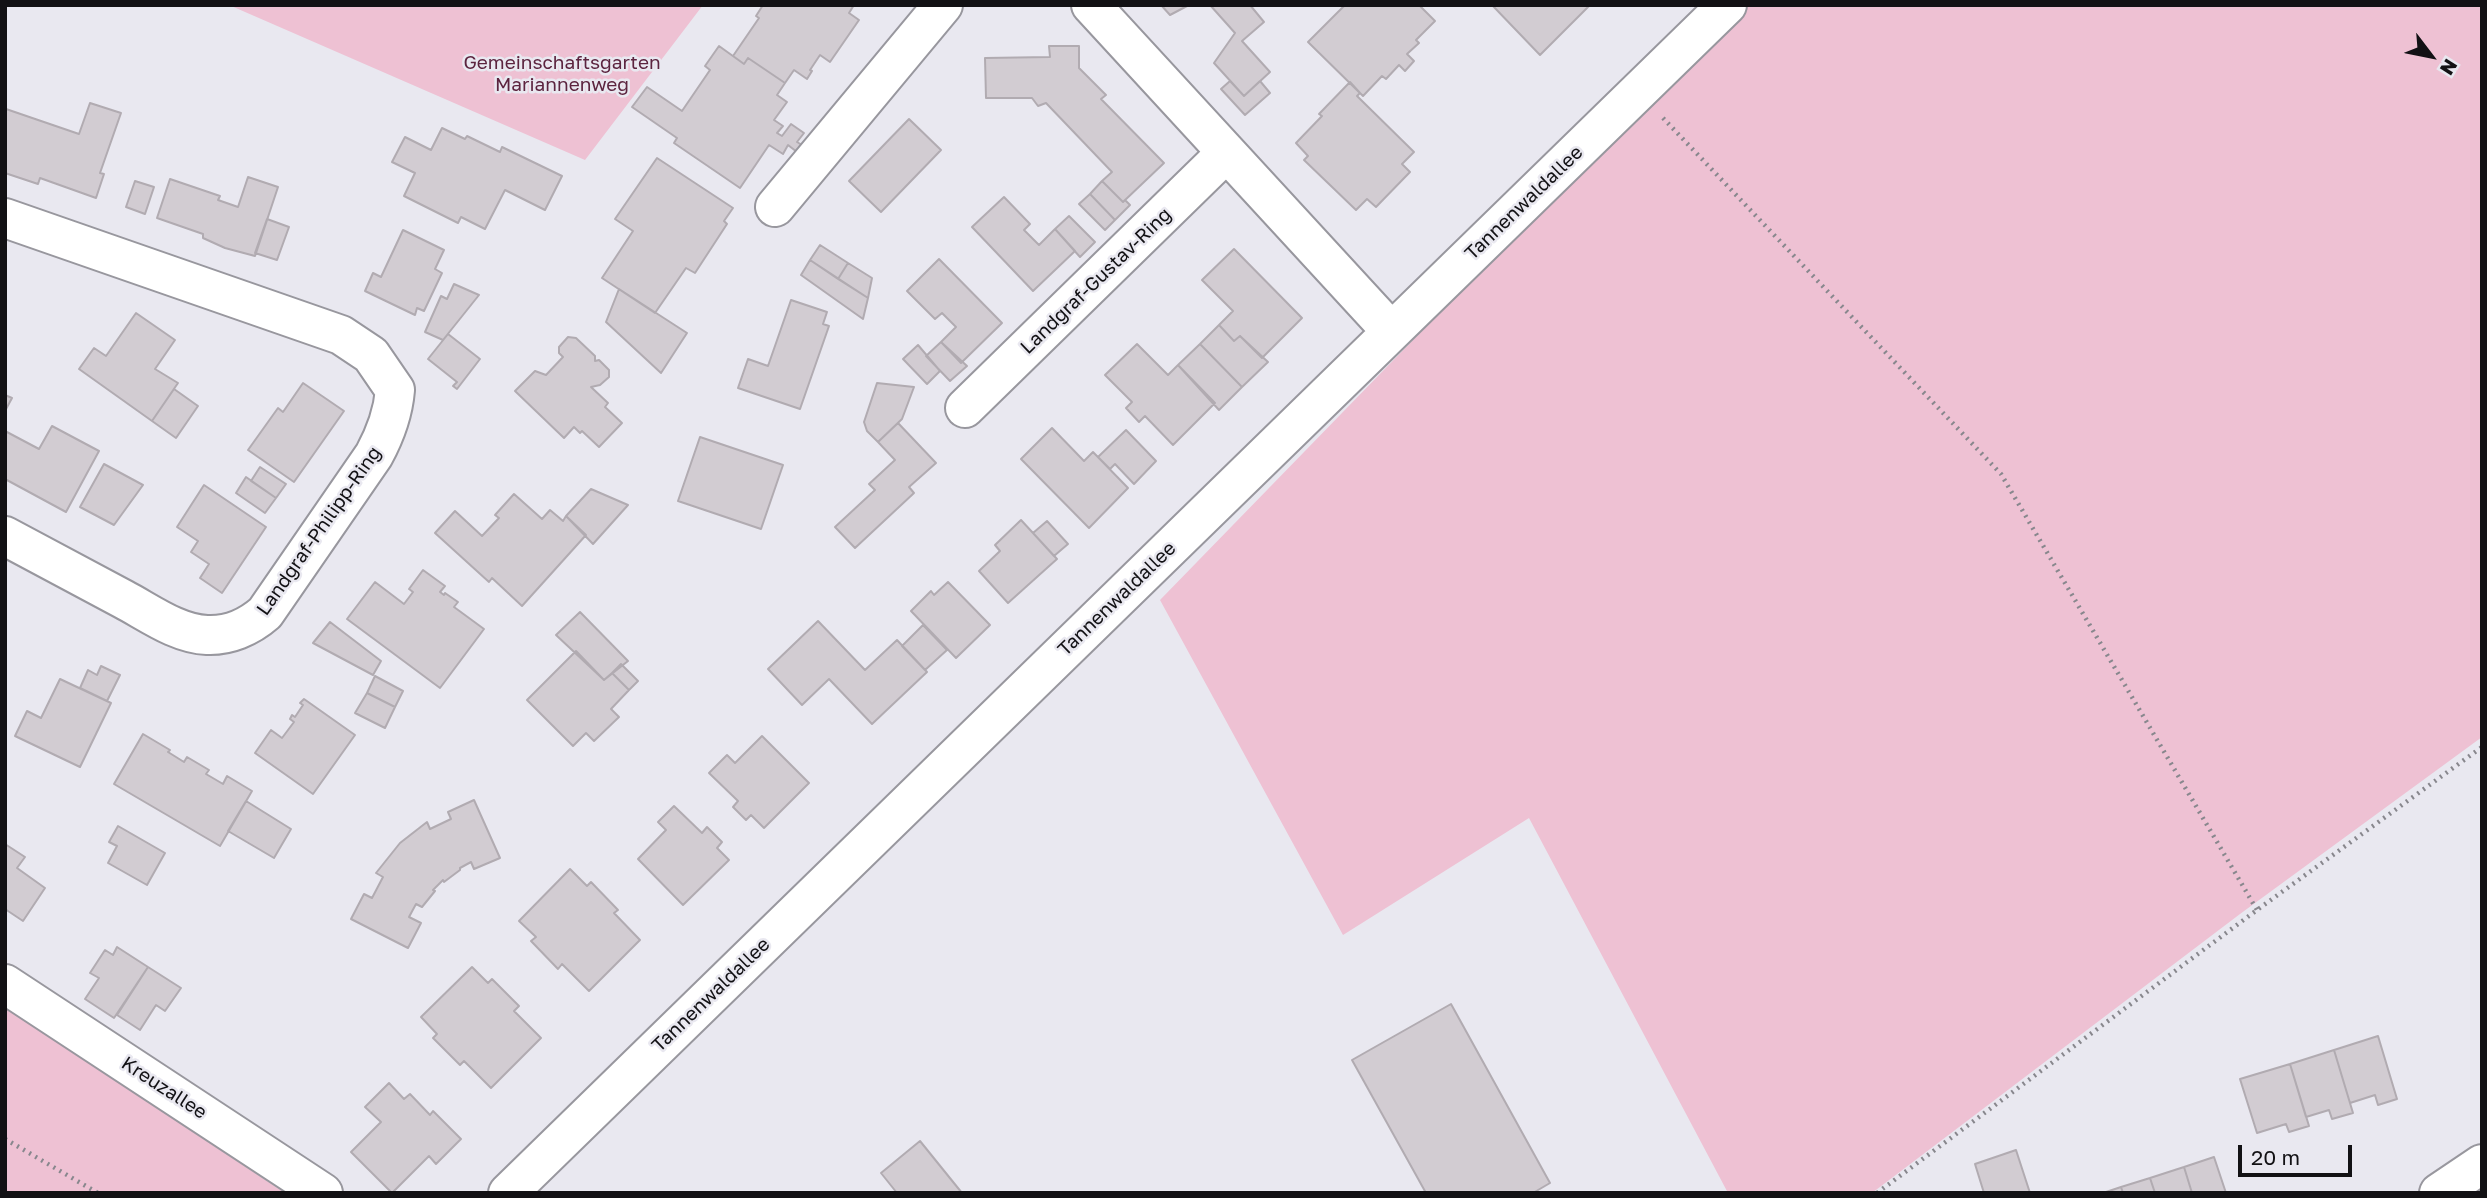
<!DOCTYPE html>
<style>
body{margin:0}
#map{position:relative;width:2487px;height:1198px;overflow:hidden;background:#e9e8f0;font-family:"Golos Text",sans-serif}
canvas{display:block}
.frame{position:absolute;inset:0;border:7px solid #121114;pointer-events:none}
.north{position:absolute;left:2396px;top:21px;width:70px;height:70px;-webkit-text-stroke:5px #e9e8f0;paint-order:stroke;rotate:122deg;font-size:19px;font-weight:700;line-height:28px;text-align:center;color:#121114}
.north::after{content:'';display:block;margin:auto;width:24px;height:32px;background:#121114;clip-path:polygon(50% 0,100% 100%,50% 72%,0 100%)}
.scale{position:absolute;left:2238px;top:1145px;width:114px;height:32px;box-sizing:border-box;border:4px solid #121114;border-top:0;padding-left:9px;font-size:21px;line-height:24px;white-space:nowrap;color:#121114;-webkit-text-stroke:5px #e9e8f0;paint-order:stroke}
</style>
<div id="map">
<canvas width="2487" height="1198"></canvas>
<div class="frame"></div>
<div class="north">N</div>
<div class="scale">20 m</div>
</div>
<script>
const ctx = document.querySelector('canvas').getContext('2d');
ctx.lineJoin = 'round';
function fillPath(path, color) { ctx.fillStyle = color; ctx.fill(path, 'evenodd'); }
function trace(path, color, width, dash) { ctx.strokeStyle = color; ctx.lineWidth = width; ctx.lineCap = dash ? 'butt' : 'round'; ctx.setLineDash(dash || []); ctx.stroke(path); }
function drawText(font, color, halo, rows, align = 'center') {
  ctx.font = font + ' "Golos Text",sans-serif'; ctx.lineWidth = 5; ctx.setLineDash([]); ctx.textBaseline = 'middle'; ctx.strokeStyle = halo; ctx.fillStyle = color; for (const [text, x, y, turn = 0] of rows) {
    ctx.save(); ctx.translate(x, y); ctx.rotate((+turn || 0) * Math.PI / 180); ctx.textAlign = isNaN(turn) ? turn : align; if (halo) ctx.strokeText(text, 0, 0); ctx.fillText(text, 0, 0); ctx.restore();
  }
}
const green = new Path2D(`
 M229,5H703L585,160Z
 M1739,5H2482V737L2240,914L1872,1193H1728L1529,818L1343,935L1160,600Z
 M5,1007L285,1193H5Z`);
const building = new Path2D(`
 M763,5H854L849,13L859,20L830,62L820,55L810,70L812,71L807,79L794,70L785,83L748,58L744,64L733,56L759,18L756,16Z
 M1161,5H1189L1170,15Z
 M1210,5H1250L1264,22L1242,41L1270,72L1244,96L1214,63L1235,33Z
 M1345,5H1419L1435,21L1416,40L1419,43L1407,54L1414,61L1405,71L1399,65L1386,79L1382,76L1363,96L1308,42Z
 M1492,5H1590L1540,55Z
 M719,46L744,64L748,58L785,83L777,95L787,102L774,120L783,126L777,133L782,136L791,124L804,133L797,142L802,145L797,152L788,145L783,154L769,145L740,188L674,143L677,138L632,107L647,87L682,111L710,70L705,66Z
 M1049,46H1079V68L1106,95L1101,99L1164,163L1123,202L1102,181L1112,172L1046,103L1038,106L1032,98H986L985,58L1050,57Z
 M1230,81L1244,96L1260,81L1270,93L1245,115L1221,89Z
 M1350,82L1360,93L1357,96L1414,152L1402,164L1410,172L1376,207L1367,199L1356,210L1304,160L1308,156L1296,143L1322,116L1319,114Z
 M90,103L121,113L100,173L104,174L96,198L40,178L38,184L5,173L6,109L79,134Z
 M909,119L941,150L881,212L849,181Z
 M442,128L465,139L467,136L500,152L502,147L562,176L545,210L505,190L485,229L461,217L458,223L404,196L415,173L392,162L405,137L431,150Z
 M657,158L733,208L724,221L727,224L695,273L686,268L655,313L602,278L633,231L615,219Z
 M248,177L278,187L255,256L225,248L203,238V234L157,218L170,179L220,196L218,200L238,207Z
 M135,181L154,187L145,214L126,207Z
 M1102,181L1123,202L1125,200L1130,205L1115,220L1090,194Z
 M1090,194L1115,220L1105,230L1079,204Z
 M1004,197L1030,224L1024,230L1039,245L1055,229L1075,251L1033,291L972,227Z
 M1069,216L1095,242L1080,257L1055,229Z
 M267,219L289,227L277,260L255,253Z
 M403,230L444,250L435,269L442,273L424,311L417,308L415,315L365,291L373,273L381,277Z
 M820,245L848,263L838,279L810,260Z
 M1234,249L1302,318L1262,358L1240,336L1234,341L1219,325L1233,311L1202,280Z
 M939,259L1002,323L961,363L941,342L956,327L942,313L935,319L907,291Z
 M810,260L868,298L863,319L801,275Z
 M848,263L872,278L868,298L838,279Z
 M454,284L479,295L443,340L425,332L441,296L447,299Z
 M619,289L687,333L661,373L606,322Z
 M791,300L827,312L823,324L829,326L800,409L738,388L748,359L768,366Z
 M136,313L175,340L155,369L178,383L152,421L79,369L94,348L106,356Z
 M1219,325L1234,341L1240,336L1268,362L1242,387L1200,344Z
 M448,334L480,359L457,389L453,386L457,382L428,359Z
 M568,337L576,338L595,356V361L599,360L609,370V377L600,385L591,387L608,403L605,407L622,423L599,447L582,431L580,433L574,427L564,438L515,391L535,371L546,375L563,357L559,353V347Z
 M941,342L967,366L950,381L926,356Z
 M1137,344L1168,375L1178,365L1215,403L1173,445L1145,416L1139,422L1126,408L1132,402L1105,375Z
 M1200,344L1242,387L1219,410L1178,365Z
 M918,345L940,371L927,384L903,359Z
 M303,383L344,411L294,482L248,450L278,408L283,412Z
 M877,383L914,387L902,419L878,442L867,431L864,422Z
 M174,389L198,406L176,438L152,421Z
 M5,395L12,398L5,411Z
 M898,423L936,463L909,487L914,493L855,548L835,527L875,490L869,484L895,460L878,442Z
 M52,426L99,451L66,512L5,479V431L39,449Z
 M1052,428L1084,461L1093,452L1128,488L1089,528L1021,459Z
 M1126,430L1156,461L1134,484L1115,464L1110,469L1098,457Z
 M700,437L783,465L761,529L678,501Z
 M104,464L143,485L114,525L80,507Z
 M260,467L286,484L276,498L251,481Z
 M246,477L276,498L265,513L236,493Z
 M204,485L266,527L222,593L200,578L209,564L191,552L198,541L177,527Z
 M591,489L628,505L593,544L566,516Z
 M514,494L542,519L550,510L563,521L566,516L586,535L522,606L492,578L489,582L435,533L455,511L482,536L499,518L495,515Z
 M1021,520L1057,559L1008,603L979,571L1000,551L995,545Z
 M1047,521L1068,544L1054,556L1033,533Z
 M423,570L445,586L440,592L444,595L445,593L458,602L454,607L484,629L440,688L347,619L375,582L404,604L413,592L409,589Z
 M948,582L990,625L956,658L911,611L931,591L934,595Z
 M580,612L628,661L604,680L556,635Z
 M818,621L865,670L897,640L927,672L872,724L829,679L802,705L768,669Z
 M330,622L381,661L373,675L313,643Z
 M923,625L947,650L925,670L902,646Z
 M576,651L604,680L612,673L629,690L611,709L619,717L594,741L586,733L573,746L527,700Z
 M621,664L638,681L629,690L612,673Z
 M101,666L120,675L107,701L80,688L88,670L97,675Z
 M375,676L403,691L395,707L367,693Z
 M60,679L111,703L80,767L15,736L27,711L41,718Z
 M367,693L395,707L385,728L355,713Z
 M304,699L355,735L313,794L255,753L271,730L282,738L294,722L290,719L292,715L295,717L303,705L300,703Z
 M143,734L170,750L168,752L184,762L187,757L209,770L206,774L223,784L227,776L252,791L220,846L114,784Z
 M762,736L809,783L764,828L751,815L746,820L733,807L738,801L709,773L727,755L735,763Z
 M474,800L500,858L474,869L471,862L460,868V870L444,882L443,880L433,890L435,891L422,907L416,904L409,917L421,923L408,948L351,919L364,894L372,898L383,877L376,873L400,843L427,822L430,829L451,819L448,812Z
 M246,801L291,829L274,858L228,831Z
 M674,806L702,833L707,827L722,842L717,848L729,860L683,905L638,859L666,830L658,822Z
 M118,826L165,853L147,885L108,863L117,846L109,842Z
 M5,844L25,857L17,868L45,888L23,921L5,909Z
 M570,869L587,886L591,882L618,910L614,913L640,940L589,991L562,964L558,969L531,941L536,937L519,921Z
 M117,947L148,967L114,1018L85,999L99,978L90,973L105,950L113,955Z
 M148,967L181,988L165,1011L156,1005L140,1030L117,1015Z
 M472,967L488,983L492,979L519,1006L514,1011L541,1038L491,1088L464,1061L460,1065L433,1038L437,1034L421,1017Z
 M1451,1004L1550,1183L1533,1193H1426L1352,1060Z
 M2378,1036L2397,1099L2378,1105L2375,1095L2350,1103L2334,1050Z
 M2334,1050L2353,1113L2332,1119L2329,1110L2306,1117L2290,1064Z
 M2290,1064L2309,1126L2289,1132L2286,1124L2257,1133L2240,1079Z
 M389,1083L404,1099L410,1094L430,1115L433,1111L461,1139L436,1164L429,1156L392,1193L351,1152L381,1122L365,1107Z
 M920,1141L962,1193H897L881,1173Z
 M2016,1150L2030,1193H1984L1975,1164Z
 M2214,1157L2226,1193H2192L2184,1167Z
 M2184,1167L2192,1193H2155L2150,1178Z
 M2150,1178L2155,1193H2123L2121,1187Z
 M2121,1187L2123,1193H2103Z`);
const path = new Path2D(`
 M1663,118L2001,474L2257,910
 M5,1139L98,1193
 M1877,1193L2257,910L2482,747`);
const street = new Path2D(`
 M1091,5L1391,331
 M775,207L943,5
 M5,218L341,335L371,355L395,390C393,414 386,433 374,455L265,613C249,627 228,636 207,635C177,634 148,612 123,599C84,578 45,557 5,536
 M965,408L1226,153
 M5,984L323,1193
 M508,1193L1727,5
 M2439,1193L2482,1164`);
const parkNames = [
 ["Gemeinschaftsgarten",562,63],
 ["Mariannenweg",562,85]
];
const streetNames = [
 ["Tannenwaldallee",1524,203,-44],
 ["Landgraf-Gustav-Ring",1096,281,-44],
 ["Landgraf-Philipp-Ring",319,531,-55],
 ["Tannenwaldallee",1117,599,-44],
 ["Tannenwaldallee",711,995,-44],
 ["Kreuzallee",164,1088,33]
];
fillPath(green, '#eec1d3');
fillPath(building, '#d2ccd2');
trace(building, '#b1abb1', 2);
trace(street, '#98979e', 42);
trace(path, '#88878d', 4.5, [2, 5]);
trace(street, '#fff', 38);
drawText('19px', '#5c243f', '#e9e8f0', parkNames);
drawText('19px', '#121114', '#e9e8f0', streetNames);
</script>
